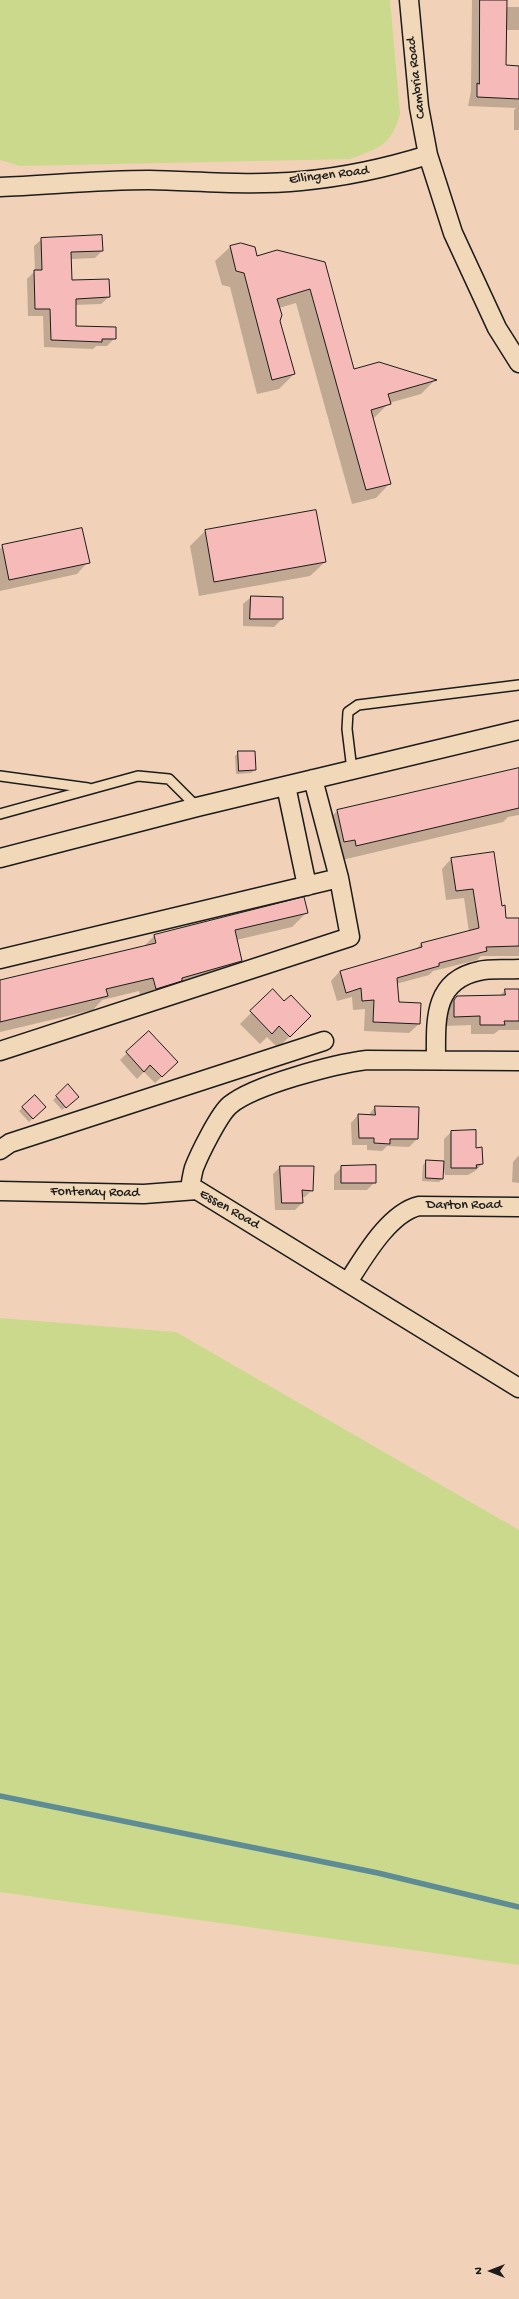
<!DOCTYPE html>
<style>
body{margin:0}
#map{position:relative;width:519px;height:2299px;overflow:hidden;background:#f1d2b8;font-family:"Gochi Hand",sans-serif}
canvas{display:block}
.north{position:absolute;left:471px;top:2251px;width:40px;height:40px;-webkit-text-stroke:3px #f0d8b8;paint-order:stroke;rotate:270deg;font-size:11px;font-weight:700;line-height:16px;text-align:center;color:#1c1c1c}
.north::after{content:'';display:block;margin:auto;width:14px;height:18px;background:#1c1c1c;clip-path:polygon(50% 0,100% 100%,50% 72%,0 100%)}
</style>
<div id="map">
<canvas width="519" height="2299"></canvas>
<div class="north">N</div>
</div>
<script>
const ctx = document.querySelector('canvas').getContext('2d');
ctx.lineJoin = 'round';
function fillPath(path, color) { ctx.fillStyle = color; ctx.fill(path, 'evenodd'); }
function trace(path, color, width, dash) { ctx.strokeStyle = color; ctx.lineWidth = width; ctx.lineCap = dash ? 'butt' : 'round'; ctx.setLineDash(dash || []); ctx.stroke(path); }
function drawText(font, color, halo, rows, align = 'center') {
  ctx.font = font + ' "Gochi Hand",sans-serif'; ctx.lineWidth = 3.5; ctx.setLineDash([]); ctx.textBaseline = 'middle'; ctx.strokeStyle = halo; ctx.fillStyle = color; for (const [text, x, y, turn = 0] of rows) {
    ctx.save(); ctx.translate(x, y); ctx.rotate((+turn || 0) * Math.PI / 180); ctx.textAlign = isNaN(turn) ? turn : align; if (halo) ctx.strokeText(text, 0, 0); ctx.fillText(text, 0, 0); ctx.restore();
  }
}
const green = new Path2D(`
 M0,0H390L400,114C391,146 379,148 350,159L20,166L0,160Z
 M0,1318L176,1332L519,1530V1965L0,1892Z`);
const shadow = new Path2D(`
 M472,0H506V7H519V30H506L505,66L519,67V130H514V110L516,108L468,106L471,91Z
 M42,239L102,251L95,258L71,259L72,281L109,297L101,304L75,305V327L115,338L107,346H96L93,349L44,347L43,316H28L27,279L35,271L34,246Z
 M241,244L257,257L324,263L353,370L435,380L421,394L389,403L373,419L390,483L376,498L352,504L296,303L279,308V321L294,374L279,389L257,394L230,287L222,285L215,261L230,247Z
 M316,511L325,562L310,576L199,596L190,546L205,531Z
 M3,546L88,562L77,574L0,591V549Z
 M251,597L282,598V619L274,627L243,626V604Z
 M239,752L255,770L251,773L236,774L235,756Z
 M519,769V815L508,817L503,822L342,860L323,825L337,811Z
 M493,853L501,907L506,919H519V956H481L477,960L433,971L429,975L396,984L398,1003L419,1024L409,1033L364,1031L365,1009L353,1010L352,997L337,1001L331,981L340,971L415,950L421,944L469,932L464,898L446,900L442,869L451,859Z
 M303,898L306,913L292,927L236,940L241,961L227,975L142,1003L139,991L102,1000L93,1010L0,1032V981L143,947L154,936Z
 M505,990H519V1030H499L494,1034H471V1025L445,1026L447,1006L457,997L500,996Z
 M273,991L284,1003L310,1016L278,1048L267,1037L260,1044L240,1024Z
 M149,1032L170,1069L155,1083L144,1072L137,1079L120,1060Z
 M68,1086L77,1097L62,1110L53,1100Z
 M35,1096L45,1107L29,1122L19,1111Z
 M375,1107L417,1139L409,1147L387,1146L382,1151L367,1150V1145H352L351,1123L358,1115L368,1116Z
 M475,1131V1149L482,1164L475,1171L468,1175H445L444,1168H443L442,1179L439,1182L422,1181L423,1165L427,1161L444,1162V1139L451,1132Z
 M519,1155V1183L512,1182L513,1162Z
 M280,1167L312,1190L305,1197H302V1203L295,1210H275L273,1174Z
 M342,1167L375,1182L367,1190H334V1175Z`);
const stream = new Path2D(`
 M0,1796L378,1873L519,1907`);
const building = new Path2D(`
 M480,0H507L506,65L519,66V99L477,97V83L479,84Z
 M102,235L103,251L71,252L72,280L109,279L110,297L76,299V326L116,327V339H102V342L51,340L50,309H35L34,270H42L41,238Z
 M241,243L255,247L257,256L277,250L325,262L354,369L379,362L437,380L388,394L391,404L371,410L391,484L366,490L310,289L277,299L282,315L280,321L295,374L272,380L244,273L236,271L230,246Z
 M316,510L326,562L214,582L205,530Z
 M82,528L90,563L9,580L2,545Z
 M251,596L283,597V619H250Z
 M238,751H255L256,770L239,771Z
 M519,768V808L356,846L355,840L344,842L337,810Z
 M494,852L502,906L505,905L506,918H519V946L486,947L487,951L439,963V966L397,978L399,1002L421,1003L420,1024L373,1022L374,1000L362,1001L361,988L346,993L340,971L422,947L421,943L479,928L473,889L456,891L451,858Z
 M304,897L308,913L235,930L242,961L182,978V981L156,989L153,978L106,989L108,996L0,1022V980L156,943L154,935Z
 M273,989L284,1001L291,995L311,1016L290,1037L279,1026L272,1034L250,1011Z
 M505,989H519V1021H504L505,1025H480V1016L454,1017V1000L457,996L505,995Z
 M149,1031L178,1062L162,1077L150,1065L144,1072L126,1052Z
 M68,1084L79,1097L66,1108L56,1096Z
 M35,1095L46,1107L33,1119L22,1107Z
 M375,1106L419,1107L418,1139H390V1144L374,1143V1138H359L358,1114L375,1115Z
 M476,1130V1148L482,1147L483,1164L476,1165L477,1168H451V1131Z
 M426,1160L444,1161L443,1179L426,1178Z
 M376,1165V1183H341V1166Z
 M280,1166H314L313,1191L302,1190L303,1203H282Z`);
const service = new Path2D(`
 M352,770L347,729L348,712L358,705L519,685
 M0,776L88,788
 M0,814L138,776L169,779L197,807`);
const minor = new Path2D(`
 M409,0L419,107L428,155L453,233L497,328L519,363
 M0,187C49,185 99,180 149,180C199,181 250,186 301,181C345,177 386,168 428,155
 M286,786L307,886
 M0,858L197,807L519,730
 M0,959L339,878
 M0,1051L350,937L339,878L313,779
 M436,1060C436,1022 432,981 479,971C491,968 506,970 519,969
 M0,1150L10,1143L324,1041
 M190,1189C191,1182 192,1175 194,1168C199,1155 219,1114 230,1105C254,1085 335,1064 367,1060L519,1061
 M0,1191L144,1194L197,1190L519,1388
 M348,1282C364,1257 389,1213 419,1206L519,1207`);
const streetNames = [
 ["Cambria Road",417,78,-97],
 ["Ellingen Road",329,176,-7],
 ["Fontenay Road",95,1193,1],
 ["Darton Road",464,1206],
 ["Essen Road",229,1210,30]
];
fillPath(green, '#cad98c');
fillPath(shadow, '#0003');
trace(stream, '#5d8c95', 5.5);
fillPath(building, '#f6bab8');
trace(building, '#1c1c1c', 1);
trace(service, '#1c1c1c', 12);
trace(minor, '#1c1c1c', 21);
trace(service, '#f0d8b8', 9);
trace(minor, '#f0d8b8', 18);
drawText('14px', '#1c1c1c', '#f0d8b8', streetNames);
</script>
